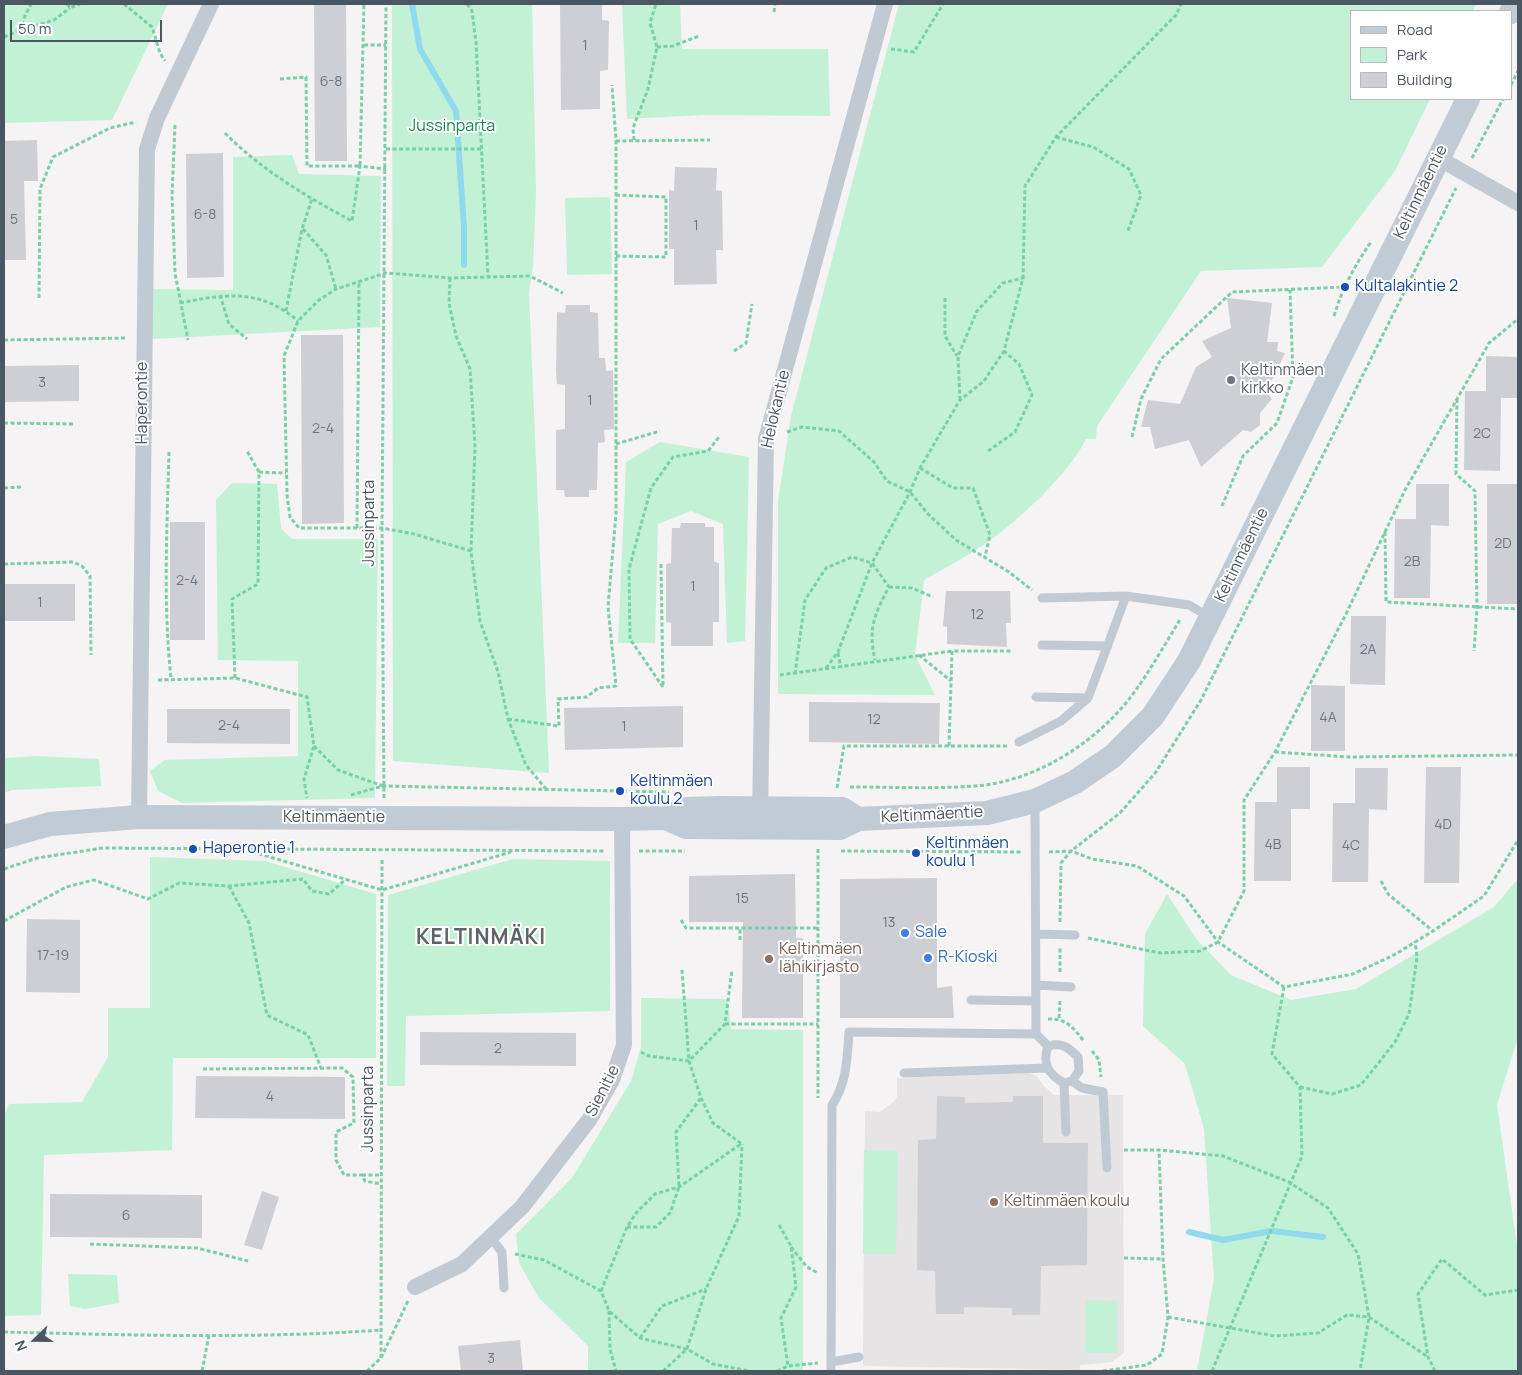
<!DOCTYPE html>
<meta charset="utf-8">
<style>
body{margin:0}
#map{position:relative;width:1522px;height:1375px;overflow:hidden;background:#f5f3f3;font-family:Manrope,sans-serif}
canvas{display:block}
.frame{position:absolute;inset:0;border:5px solid #4a5661;pointer-events:none}
.legend{position:absolute;left:1350px;top:10px;width:162px;height:90px;box-sizing:border-box;background:#fff;border:1px solid #b7bbc0;margin:0;padding:6px 9px;list-style:none;font-size:15px;color:#4a5661}
.legend li{display:flex;align-items:center;gap:10px;height:25px}
.legend b{width:25px;border:1px solid #b7bbc0}
.north{position:absolute;left:10px;top:1315px;width:50px;height:50px;-webkit-text-stroke:4px #fff;paint-order:stroke;rotate:248deg;font-size:14px;font-weight:700;line-height:20px;text-align:center;color:#4a5661}
.north::after{content:'';display:block;margin:auto;width:18px;height:22px;background:#4a5661;clip-path:polygon(50% 0,100% 100%,50% 72%,0 100%)}
.scale{position:absolute;left:10px;top:20px;width:152px;height:22px;box-sizing:border-box;border:2px solid #4a5661;border-top:0;padding-left:6px;font-size:15px;line-height:18px;white-space:nowrap;color:#4a5661;-webkit-text-stroke:4px #fff;paint-order:stroke}
</style>
<div id="map">
<canvas width="1522" height="1375"></canvas>
<div class="frame"></div>
<ul class="legend">
<li><b style="height:6px;background:#c1cbd6"></b>Road</li>
<li><b style="height:14px;background:#c3f1d5"></b>Park</li>
<li><b style="height:14px;background:#cdcfd5"></b>Building</li>
</ul>
<div class="north">N</div>
<div class="scale">50 m</div>
</div>
<script>
const ctx = document.querySelector('canvas').getContext('2d');
ctx.lineJoin = 'round';
function fillPath(path, color) { ctx.fillStyle = color; ctx.fill(path, 'evenodd'); }
function trace(path, color, width, dash) { ctx.strokeStyle = color; ctx.lineWidth = width; ctx.lineCap = dash ? 'butt' : 'round'; ctx.setLineDash(dash || []); ctx.stroke(path); }
function drawText(font, color, halo, rows, align = 'center') {
  ctx.font = font + ' Manrope,sans-serif'; ctx.lineWidth = 4; ctx.setLineDash([]); ctx.textBaseline = 'middle'; ctx.strokeStyle = halo; ctx.fillStyle = color; for (const [text, x, y, turn = 0] of rows) {
    ctx.save(); ctx.translate(x, y); ctx.rotate((+turn || 0) * Math.PI / 180); ctx.textAlign = isNaN(turn) ? turn : align; if (halo) ctx.strokeText(text, 0, 0); ctx.fillText(text, 0, 0); ctx.restore();
  }
}
const education = new Path2D(`
 M1029,1073L1037,1076L1044,1086L1054,1095H1123L1124,1353L1112,1362L1080,1365V1370L863,1366L865,1111L880,1112L893,1102L897,1097V1078Z`);
const green = new Path2D(`
 M4,4H168L112,120L4,123Z
 M392,4H532L536,192L533,266L529,293L549,773L393,761Z
 M622,4H680L682,49H828L830,116L703,115L627,119Z
 M899,4H1476L1473,11H1351V99H1430L1395,171L1322,267L1201,271L1097,426L1096,439H1086C1069,474 1018,521 986,543C967,557 944,568 924,580L915,655L935,695L778,694V501L791,416Z
 M292,155L299,174L381,176L380,327L152,339V289L233,290V157Z
 M610,197L612,274L567,275L565,198Z
 M660,442L749,457L745,641L727,643L723,524L691,511L658,524L655,643H618L626,462Z
 M232,483L277,484L281,528L292,539H378L375,798L182,803L158,791L150,771L165,760L298,756V661L218,660L216,500Z
 M37,756L99,759L101,786L12,790L4,793V758Z
 M150,857L265,861L376,894V1058H173L172,1150L44,1155L41,1315L4,1316V1115L9,1104L82,1102L108,1057V1008H150Z
 M513,859L610,861V1011L406,1016L405,1086H387L388,895Z
 M1518,879V1037L1497,1105L1518,1253V1371H1197L1214,1279L1204,1129L1185,1064L1143,1026L1145,934L1167,894L1197,940L1231,975L1291,1000L1356,989L1494,907Z
 M641,998L728,999L731,1029L803,1030V1371H588V1346L539,1298L519,1263L516,1234L572,1178L631,1081L641,1047Z
 M864,1150L898,1151L896,1254H863Z
 M68,1274L117,1275L119,1303L85,1309L70,1306Z
 M1085,1300L1117,1301V1353H1085Z`);
const stream = new Path2D(`
 M412,4L420,49L456,111L464,227V265
 M1189,1232L1223,1240L1272,1231L1323,1237`);
const building = new Path2D(`
 M314,4H346L347,161H315Z
 M560,4H602V20L609,21L608,70L600,71V109L561,110Z
 M37,140L38,181H24L26,260H4V141Z
 M223,153L224,277L187,278L186,154Z
 M675,167L717,168L716,190L722,191L723,250H716L717,284L674,285V249H669V190L674,191Z
 M1227,298L1272,303L1267,342H1278L1277,351L1285,353L1266,392L1272,399L1260,413V425L1251,432L1243,430L1201,467L1189,440L1155,449L1150,427H1141L1148,400L1180,404L1196,367L1212,357L1202,341L1231,328Z
 M566,305H590V312L598,313L599,358H605L606,371L613,370L614,429L604,430L605,442L598,443L597,490H589V497H565L564,490H556V430L565,429V385L557,384L556,372L557,312L565,313Z
 M301,335H343L344,523L302,524Z
 M1486,356L1518,357V398H1501L1500,471L1464,470L1465,391H1486Z
 M79,365V401L4,402V366Z
 M1416,484H1449V526L1431,525L1430,598H1394L1395,519H1416Z
 M1487,484H1518V604H1487Z
 M170,522H205V640H170Z
 M681,523H705V527H714V562L719,563V622H713V646H671V623L666,622V564L671,563L672,528H680Z
 M4,584H75V621H4Z
 M946,591H1010L1011,623H1006L1007,647L947,644V627L943,626Z
 M1351,616H1386L1385,685L1350,684Z
 M1311,685L1345,686V751H1311Z
 M809,702L940,703L939,744L809,742Z
 M683,706V747L565,750L564,708Z
 M167,709H290V744L167,743Z
 M1277,767H1310V809H1291V881H1254L1255,802H1277Z
 M1426,767H1461L1459,883H1424Z
 M1355,768H1388L1387,810L1369,809L1368,882H1332L1333,803H1355Z
 M795,874L796,938H803V1018H742L743,922H689V876Z
 M937,878V988L952,986L954,1018H840V879Z
 M27,919L80,920V993L26,992Z
 M420,1032L576,1033V1066L420,1065Z
 M196,1076L345,1077V1119L195,1118Z
 M937,1096L965,1097V1103L1013,1102V1096H1043V1143H1088L1087,1265L1041,1266L1040,1315H1012V1308L964,1307V1314H936L935,1271L917,1270L918,1140L936,1139Z
 M262,1191L279,1197L262,1250L244,1245Z
 M50,1194L202,1195V1238L50,1237Z
 M520,1340L523,1371H461L458,1346Z`);
const path = new Path2D(`
 M67,4L70,8L80,4
 M124,4L152,27L160,53L165,61
 M467,4L472,11L476,42L488,276
 M774,12L775,4
 M18,30L31,4
 M4,37L18,31L54,20L70,8
 M364,45H386
 M657,47L673,46L699,36
 M891,49L914,52L943,4
 M280,79L306,77L307,166H360L364,4
 M1511,85L1518,71
 M175,125L172,195L175,273L188,340
 M225,133C260,169 307,197 352,221L360,166L386,169
 M1056,137L1093,147L1129,169L1141,195L1128,231
 M634,140L633,128L648,89L657,47L650,23L656,4
 M616,141L710,140
 M386,149H482
 M1472,158L1503,99
 M616,195L666,197V257L616,256
 M303,229L326,255L336,289
 M450,278L449,303L456,336L470,369L475,446L471,551L480,621L498,672L508,719L526,765L546,789
 M220,295L229,324L247,339
 M39,298L40,189L53,157L110,128L136,122
 M945,298V336L957,356
 M180,303C225,294 260,288 298,321
 M286,311L302,229L312,199
 M1334,316C1342,289 1355,265 1371,242
 M4,340L127,338
 M734,351L746,343L752,304
 M1457,399L1456,474L1475,491L1477,608L1474,651
 M960,400L958,356L977,311L1003,283L1023,278
 M4,423L74,424
 M787,432L802,427L839,431L874,462L887,481L910,492L928,514L956,540L1009,572L1032,590
 M1132,437L1141,399L1161,359L1232,292L1344,287
 M616,444L660,431
 M988,451L1015,432L1032,395L1019,364L1004,351
 M169,452C167,527 163,603 171,678
 M920,468L953,488H973L990,535L985,557
 M259,472L286,473
 M4,488L21,487
 M1222,506L1243,456L1277,423L1293,377L1290,290
 M357,528L359,283
 M1385,532L1386,602L1518,609
 M471,551L414,534L382,528H299L290,517L287,495L284,356L298,321L319,300L336,289L386,273L450,278L530,276L563,293
 M4,564L73,562L82,566L90,576L91,655
 M661,564L663,687
 M889,587L912,588L933,597
 M838,653L841,668
 M919,655L951,681
 M826,668L838,652L872,563L910,492L920,468L960,400L984,381L1004,351L1023,278L1025,186L1056,137L1176,15L1181,4
 M795,674L805,600L826,568L852,557L872,563L889,587C874,615 868,628 875,660
 M780,675L952,651
 M235,678L232,599L258,584L259,472L247,451
 M158,680L235,678L307,697L314,746L304,779L307,798
 M663,687L630,639L629,569L651,488L673,457L708,451L719,437
 M508,719L559,726L558,699L587,697L598,688L616,686L608,607L616,514V141L612,85
 M314,746L338,770L383,786
 M949,746L952,651H1012
 M1275,752L1349,757L1518,755
 M850,787C891,787 934,789 975,786C1034,782 1094,744 1130,698C1149,673 1165,644 1181,618
 M837,788L844,746H1007
 M351,795L383,786L669,792
 M384,798L382,528L386,4
 M818,849V1098
 M246,850L382,890L511,852
 M639,851H685
 M841,851L1023,852
 M1049,852L1071,851L1092,859L1137,866L1184,896L1218,942L1284,987L1353,974L1394,955L1433,931L1484,896L1518,840
 M4,869L37,858L103,848L605,851
 M1381,881L1388,894L1433,931
 M229,886L249,923L267,1015L308,1035L321,1068
 M681,920L686,928H817
 M4,921L66,887L94,880L148,899L179,883L229,886L303,879L312,891L329,894L346,879
 M1060,922L1061,863L1071,851L1120,813L1156,772L1201,700L1456,188
 M1088,938L1160,953L1200,951L1218,942L1244,891V800L1275,752L1346,614L1405,490L1489,343L1518,319
 M740,940V928
 M682,970L689,1061L701,1098L713,1123L742,1144
 M1060,972V948
 M1059,1018L1060,1001
 M1048,1019C1065,1018 1073,1027 1083,1040
 M725,1024H818
 M1092,1051L1099,1060L1101,1077
 M641,1052L649,1056L689,1061L725,1024L732,970
 M203,1069L342,1068L353,1077L354,1123L336,1132V1160L344,1175H362L365,1181L381,1184
 M1300,1087L1332,1094L1361,1085L1395,1042L1409,1014L1417,957L1415,941
 M1124,1150H1159L1223,1156L1289,1182L1328,1208L1358,1254L1369,1317L1360,1371
 M362,1175H381
 M779,1225L791,1246L796,1287L781,1318L788,1366
 M627,1227H656L670,1213L679,1187L676,1132L701,1098
 M90,1244L197,1248L248,1261
 M791,1247L807,1267L818,1273
 M515,1254L544,1260L601,1291L609,1311L640,1338L687,1349L713,1364L749,1371
 M1124,1258L1163,1259
 M601,1291L627,1227L636,1213L655,1194L679,1187L741,1144
 M609,1311L610,1349L616,1371
 M1168,1317L1275,1336L1318,1333L1347,1315L1369,1317L1428,1357
 M4,1332C129,1335 256,1339 381,1330
 M640,1338L662,1306L706,1289
 M381,1358L382,859
 M202,1371L209,1335
 M367,1371L381,1358L408,1301
 M663,1371L687,1349L706,1289L739,1216L742,1144
 M777,1371L788,1366L818,1363
 M1103,1371L1147,1365L1162,1354L1168,1317L1163,1259L1159,1150
 M1212,1371L1302,1156L1300,1087L1272,1054L1284,987
 M1435,1371L1428,1357L1418,1294L1442,1259L1485,1295L1518,1290`);
const lane = new Path2D(`
 M1042,598L1126,596L1189,605L1211,618
 M1042,645L1108,646
 M1036,697L1088,698
 M1019,742L1061,721L1088,698L1126,596
 M1036,934L1075,935
 M1036,985L1071,987
 M971,1000L1036,1001
 M1036,1034L1048,1046C1042,1064 1048,1074 1064,1083L1072,1081L1079,1071L1078,1057C1069,1048 1062,1042 1048,1046
 M904,1073L1047,1068
 M1072,1081L1082,1088L1103,1092L1107,1168
 M1064,1083L1066,1132
 M491,1238L502,1252L504,1288
 M831,1362L859,1357
 M831,1371L832,1105C847,1083 847,1059 849,1032L1036,1034L1035,803`);
const street = new Path2D(`
 M1438,158L1518,203
 M139,817L147,149L157,118L211,4
 M760,817L766,439L885,4
 M415,1287L462,1264L522,1207L589,1120L612,1080L624,1045L622,819`);
const secondary = new Path2D(`
 M1511,12L1515,4
 M666,818L686,827L840,828L858,819L987,813L1035,801L1075,782L1113,756L1153,716L1189,661L1468,99
 M4,837L50,824L139,817L622,819L666,818L686,809L719,808L842,809L858,819`);
const markers = [
 [1345,287,5,"#1a4fb4"],
 [1231,380,5,"#6b7280"],
 [620,791,5,"#1a4fb4"],
 [193,849,5,"#1a4fb4"],
 [916,853,5,"#1a4fb4"],
 [905,933,5,"#3f7fe0"],
 [928,958,5,"#3f7fe0"],
 [769,959,5,"#8d6e63"],
 [994,1202,5,"#8d6e63"]
];
const numberNames = [
 ["1",585,46],
 ["6-8",331,82],
 ["6-8",205,215],
 ["5",14,220],
 ["1",696,226],
 ["3",42,383],
 ["1",590,401],
 ["2-4",323,429],
 ["2C",1482,434],
 ["2D",1503,544],
 ["2B",1412,562],
 ["2-4",187,581],
 ["1",693,587],
 ["1",40,603],
 ["12",977,615],
 ["2A",1368,650],
 ["4A",1328,718],
 ["12",874,720],
 ["2-4",229,726],
 ["1",624,727],
 ["4D",1443,825],
 ["4B",1273,845],
 ["4C",1351,846],
 ["15",742,899],
 ["13",889,923],
 ["17-19",53,956],
 ["2",498,1049],
 ["4",270,1097],
 ["6",126,1216],
 ["3",491,1359]
];
const parkNames = [
 ["Jussinparta",452,127]
];
const streetNames = [
 ["Keltinmäentie",1421,192,-64],
 ["Haperontie",143,403,-90],
 ["Helokantie",776,409,-77],
 ["Jussinparta",370,523,-90],
 ["Keltinmäentie",1242,555,-64],
 ["Keltinmäentie",932,815,-3],
 ["Keltinmäentie",334,818],
 ["Sienitie",603,1091,-63],
 ["Jussinparta",369,1109,-90]
];
const transitNames = [
 ["Kultalakintie 2",1355,287],
 ["Keltinmäen",630,782],
 ["koulu 2",630,800],
 ["Keltinmäen",926,844],
 ["koulu 1",926,862],
 ["Haperontie 1",203,849]
];
const worshipNames = [
 ["Keltinmäen",1241,371],
 ["kirkko",1241,389]
];
const shopNames = [
 ["Sale",915,933],
 ["R-Kioski",938,958]
];
const educationNames = [
 ["Keltinmäen",779,950],
 ["lähikirjasto",779,968],
 ["Keltinmäen koulu",1004,1202]
];
const districtNames = [
 ["KELTINMÄKI",481,938]
];
fillPath(education, '#e6e4e5');
fillPath(green, '#c3f1d5');
trace(stream, '#90daee', 6);
fillPath(building, '#cdcfd5');
trace(path, '#7ad0a6', 3, [4, 2.5]);
trace(lane, '#c1cad2', 9);
trace(street, '#c1cad2', 16);
trace(secondary, '#c1cbd6', 24);
for (const [x, y, r, color] of markers) { const dot = new Path2D(); dot.arc(x, y, r, 0, 2 * Math.PI); ctx.fillStyle = color; ctx.fill(dot); trace(dot, '#fff', 2); }
drawText('14px', '#6b747e', null, numberNames);
drawText('16px', '#17864f', '#fff', parkNames);
drawText('16px', '#4a5661', '#fff', streetNames);
drawText('16px', '#164399', '#fff', transitNames, 'left');
drawText('16px', '#5b616d', '#fff', worshipNames, 'left');
drawText('16px', '#366cbe', '#fff', shopNames, 'left');
drawText('16px', '#785e54', '#fff', educationNames, 'left');
ctx.letterSpacing = '1px';
drawText('bold 21px', '#5f6368', '#fff', districtNames);
ctx.letterSpacing = '0px';
</script>
